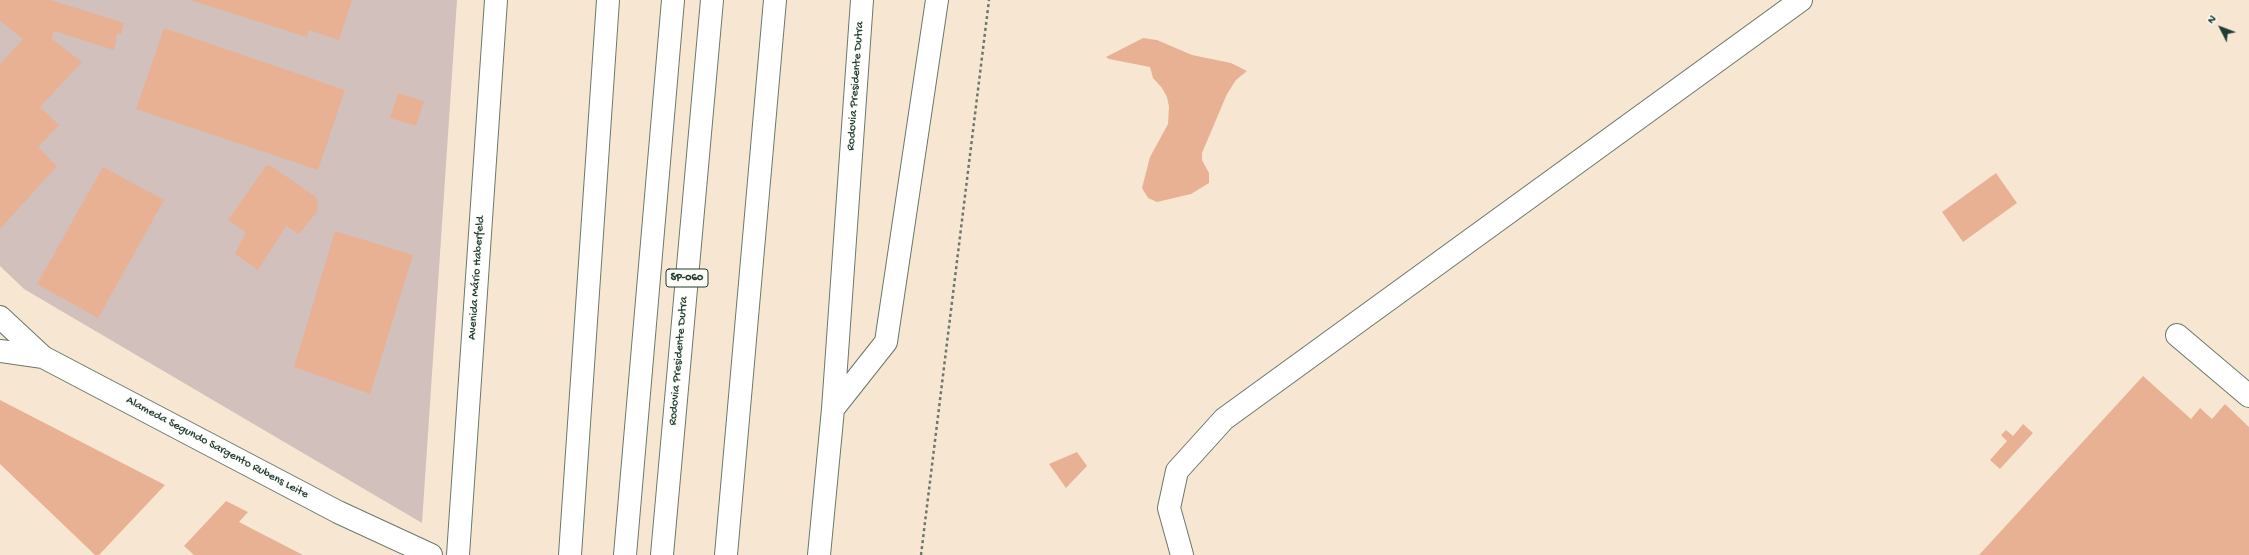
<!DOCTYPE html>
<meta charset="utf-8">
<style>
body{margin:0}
#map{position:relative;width:2249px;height:555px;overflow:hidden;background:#f7e7d2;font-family:"Gochi Hand",sans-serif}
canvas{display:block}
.north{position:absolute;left:2201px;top:8px;width:40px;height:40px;-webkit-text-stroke:3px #fdfcf7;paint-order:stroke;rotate:312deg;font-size:11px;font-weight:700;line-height:16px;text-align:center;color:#1f3d34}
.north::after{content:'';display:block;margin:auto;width:14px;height:18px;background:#1f3d34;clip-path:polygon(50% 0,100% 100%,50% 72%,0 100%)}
</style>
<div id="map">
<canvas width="2249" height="555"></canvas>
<div class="north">N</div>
</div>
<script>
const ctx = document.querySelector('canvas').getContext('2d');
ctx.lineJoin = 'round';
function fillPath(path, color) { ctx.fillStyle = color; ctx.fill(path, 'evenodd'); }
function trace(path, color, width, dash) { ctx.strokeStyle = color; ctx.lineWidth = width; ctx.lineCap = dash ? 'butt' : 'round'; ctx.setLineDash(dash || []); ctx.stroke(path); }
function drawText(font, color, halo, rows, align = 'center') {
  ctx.font = font + ' "Gochi Hand",sans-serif'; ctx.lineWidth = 3; ctx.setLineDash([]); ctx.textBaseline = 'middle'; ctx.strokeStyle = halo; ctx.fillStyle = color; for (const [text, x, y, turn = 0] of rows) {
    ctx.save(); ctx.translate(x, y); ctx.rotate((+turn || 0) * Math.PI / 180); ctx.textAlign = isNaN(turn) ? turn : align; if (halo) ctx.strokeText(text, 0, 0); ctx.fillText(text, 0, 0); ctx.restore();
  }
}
const industrial = new Path2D(`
 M0,0H457L422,523L24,289L0,266Z`);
const building = new Path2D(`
 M0,0H51L124,23L121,34H117L114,50L54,31L52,39L82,62L40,107L59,125L38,147L57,166L0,229V64L23,39L0,21Z
 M190,0H352L339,40L309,30L307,37Z
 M164,28L345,90L318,170L136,109Z
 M1143,38L1157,40L1192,55L1231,63L1247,71L1236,80L1227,94L1202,153V160L1209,173V183L1191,194L1157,202L1148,198L1142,188L1150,157L1168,124L1169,107L1167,97L1162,88L1153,78L1150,67L1109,59L1106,57Z
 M398,93L424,101L416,126L390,118Z
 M266,166H271L316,197L318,206L317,212L299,234L286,226L258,270L235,254L246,232L228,220Z
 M103,167L164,200L98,318L37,284Z
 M1996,173L2017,203L1963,242L1942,212Z
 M335,231L413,255L370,394L294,367Z
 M2143,376L2191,419L2200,408L2212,419L2225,404L2249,427V555H1979Z
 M0,400L165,485L99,555H95L0,464Z
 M2023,424L2033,433L2000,469L1990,460L2007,441L2001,435L2006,430L2013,436Z
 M1077,452L1087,466L1066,488L1049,464Z
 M226,501L248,512L239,522L303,555H194L184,546Z`);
const path = new Path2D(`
 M921,555L989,0`);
const minor = new Path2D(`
 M0,317L43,357
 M2177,335L2249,396
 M0,351L43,357L338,512L431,555
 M458,555L496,0
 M1182,555L1169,508L1177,471L1224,419L1801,0`);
const highway = new Path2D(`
 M833,409L886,342L937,0
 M570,555L608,0
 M625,555L673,0
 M662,555L712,0
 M726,555L775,0
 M819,555L833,409L862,0`);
const shields = [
 [687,278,42]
];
const shieldNames = [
 ["SP-060",687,278]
];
const streetNames = [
 ["Rodovia Presidente Dutra",856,86,-86],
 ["Avenida Mário Haberfeld",477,278,-86],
 ["Rodovia Presidente Dutra",679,361,-85],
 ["Alameda Segundo Sargento Rubens Leite",217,448,28]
];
fillPath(industrial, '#d1c0bc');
fillPath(building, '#e9b194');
trace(minor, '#6b786b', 24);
trace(highway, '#6b786b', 24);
trace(path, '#6b786b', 2.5, [3, 3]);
trace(minor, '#fff', 22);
trace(highway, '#fff', 22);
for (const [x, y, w] of shields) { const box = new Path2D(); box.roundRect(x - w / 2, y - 9, w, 18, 3); ctx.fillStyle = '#fdfcf7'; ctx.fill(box); trace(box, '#1f3d34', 1); }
drawText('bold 11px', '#1f3d34', null, shieldNames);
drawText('12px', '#1f3d34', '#fdfcf7', streetNames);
</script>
